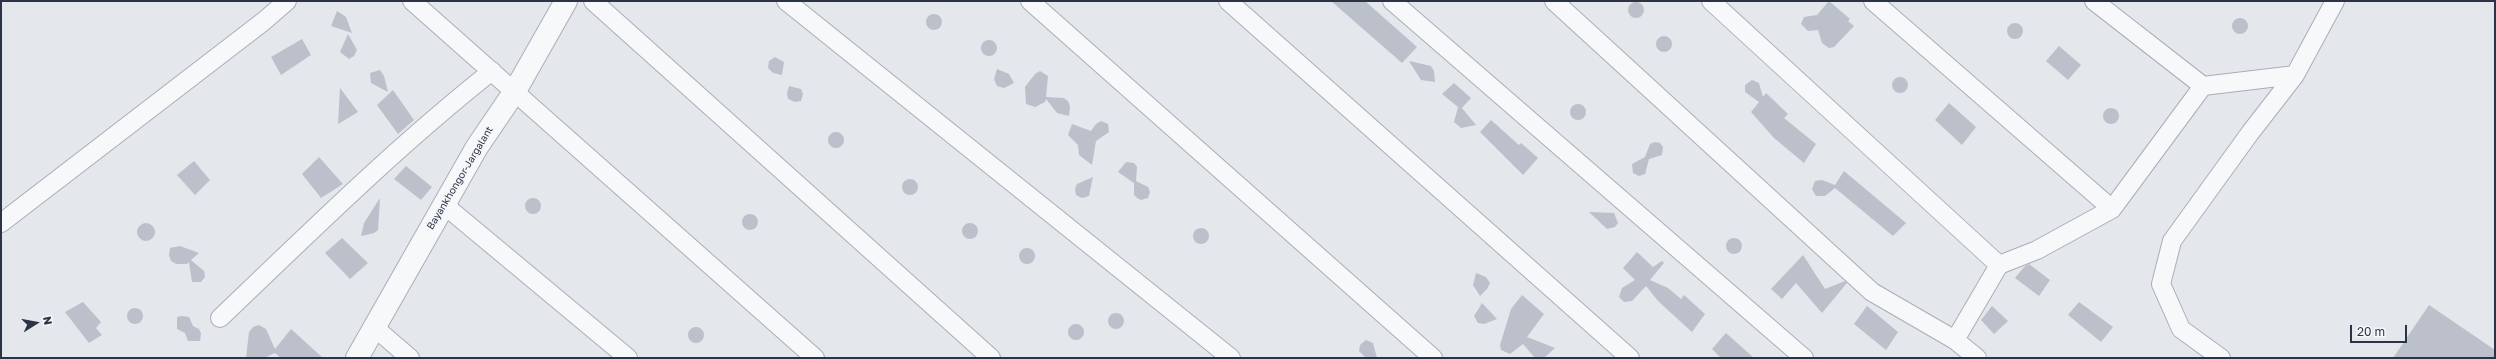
<!DOCTYPE html>
<style>
body{margin:0}
#map{position:relative;width:2496px;height:359px;overflow:hidden;background:#e4e7ec;font-family:"Golos Text",sans-serif}
canvas{display:block}
.frame{position:absolute;inset:0;border:2px solid #2b3445;pointer-events:none}
.north{position:absolute;left:16px;top:303px;width:40px;height:40px;-webkit-text-stroke:3px #f4f6f9;paint-order:stroke;rotate:79deg;font-size:11px;font-weight:700;line-height:16px;text-align:center;color:#2b3445}
.north::after{content:'';display:block;margin:auto;width:14px;height:18px;background:#2b3445;clip-path:polygon(50% 0,100% 100%,50% 72%,0 100%)}
.scale{position:absolute;left:2350px;top:325px;width:57px;height:18px;box-sizing:border-box;border:2px solid #2b3445;border-top:0;padding-left:5px;font-size:12px;line-height:14px;white-space:nowrap;color:#2b3445;-webkit-text-stroke:3px #f4f6f9;paint-order:stroke}
</style>
<div id="map">
<canvas width="2496" height="359"></canvas>
<div class="frame"></div>
<div class="north">N</div>
<div class="scale">20 m</div>
</div>
<script>
const ctx = document.querySelector('canvas').getContext('2d');
ctx.lineJoin = 'round';
function fillPath(path, color) { ctx.fillStyle = color; ctx.fill(path, 'evenodd'); }
function trace(path, color, width, dash) { ctx.strokeStyle = color; ctx.lineWidth = width; ctx.lineCap = dash ? 'butt' : 'round'; ctx.setLineDash(dash || []); ctx.stroke(path); }
function drawText(font, color, halo, rows, align = 'center') {
  ctx.font = font + ' "Golos Text",sans-serif'; ctx.lineWidth = 3.5; ctx.setLineDash([]); ctx.textBaseline = 'middle'; ctx.strokeStyle = halo; ctx.fillStyle = color; for (const [text, x, y, turn = 0] of rows) {
    ctx.save(); ctx.translate(x, y); ctx.rotate((+turn || 0) * Math.PI / 180); ctx.textAlign = isNaN(turn) ? turn : align; if (halo) ctx.strokeText(text, 0, 0); ctx.fillText(text, 0, 0); ctx.restore();
  }
}
const building = new Path2D(`
 M1331,1H1365L1417,47L1402,63Z
 M1829,1L1850,19L1848,21L1854,26L1834,47L1829,48L1822,43L1818,30L1808,31L1801,24L1804,17L1817,15Z
 M1628 10a8 8 0 1 1 16 0a8 8 0 1 1-16 0Z
 M337,11L346,17L352,33L331,26Z
 M926 22a8 8 0 1 1 16 0a8 8 0 1 1-16 0Z
 M2232 26a8 8 0 1 1 16 0a8 8 0 1 1-16 0Z
 M2007 31a8 8 0 1 1 16 0a8 8 0 1 1-16 0Z
 M348,34L357,50L354,56L349,59L340,52Z
 M1656 44a8 8 0 1 1 16 0a8 8 0 1 1-16 0Z
 M302,39L311,55L281,75L271,57Z
 M981 48a8 8 0 1 1 16 0a8 8 0 1 1-16 0Z
 M2059,46L2081,65L2068,80L2046,61Z
 M775,57L784,62L782,75L773,73L768,68L769,61Z
 M1409,61L1431,66L1434,71L1435,82L1421,80Z
 M997,69L1009,74L1014,83L1004,88L997,86L994,79Z
 M380,70L384,76L388,92L371,83L370,73Z
 M1040,71L1048,76L1046,97L1064,98L1068,101L1070,106L1069,116L1057,113L1046,99L1045,102L1035,107L1026,104L1025,87L1035,74Z
 M1892 85a8 8 0 1 1 16 0a8 8 0 1 1-16 0Z
 M1752,80L1759,83L1763,97L1766,93L1788,114L1784,118L1816,144L1804,163L1774,138L1751,112L1759,102L1745,92V85Z
 M1454,83L1471,98L1462,108L1476,125L1461,128L1454,122L1458,107L1442,94Z
 M789,86L801,89L803,94L801,101L795,102L788,99L787,93Z
 M340,88L358,112L338,124Z
 M393,90L414,120L398,134L377,105Z
 M1949,103L1976,127L1962,145L1935,120Z
 M1570 112a8 8 0 1 1 16 0a8 8 0 1 1-16 0Z
 M2103 116a8 8 0 1 1 16 0a8 8 0 1 1-16 0Z
 M1491,120L1519,145L1521,143L1538,158L1523,175L1480,132Z
 M1101,121L1108,124L1109,132L1096,141L1092,165L1079,155L1078,145L1068,135L1072,124L1091,131L1096,124Z
 M828 140a8 8 0 1 1 16 0a8 8 0 1 1-16 0Z
 M1655,142L1660,143L1663,147L1662,155L1649,159L1645,174L1639,176L1633,173L1632,164L1645,157L1650,144Z
 M319,157L343,184L321,198L302,174Z
 M194,161L210,180L195,195L177,175Z
 M1126,162L1134,163L1137,167L1136,181L1148,187L1150,192L1148,198L1141,200L1137,198L1134,195V183L1118,172Z
 M406,166L432,187L421,200L394,179Z
 M1844,171L1906,223L1893,236L1835,188L1825,196H1816L1812,189L1815,181L1822,180L1835,185Z
 M1093,177L1089,196L1082,198L1076,195L1075,189L1077,184Z
 M902 187a8 8 0 1 1 16 0a8 8 0 1 1-16 0Z
 M525 206a8 8 0 1 1 16 0a8 8 0 1 1-16 0Z
 M380,198L378,230L374,233L361,236L364,223Z
 M1589,212L1614,213L1618,223L1615,227L1607,229Z
 M742 222a8 8 0 1 1 16 0a8 8 0 1 1-16 0Z
 M962 231a8 8 0 1 1 16 0a8 8 0 1 1-16 0Z
 M137 232a9 9 0 1 1 18 0a9 9 0 1 1-18 0Z
 M1193 236a8 8 0 1 1 16 0a8 8 0 1 1-16 0Z
 M1726 246a8 8 0 1 1 16 0a8 8 0 1 1-16 0Z
 M342,238L368,263L350,279L325,253Z
 M180,246L199,253L191,260L204,271L205,277L201,282H192L189,262L187,264H176L171,261L169,255L170,248Z
 M1019 256a8 8 0 1 1 16 0a8 8 0 1 1-16 0Z
 M1637,252L1653,267L1662,261L1664,263L1650,280L1668,288L1681,299L1684,295L1705,314L1692,332L1658,301L1646,286L1632,301L1624,302L1619,297L1622,288L1635,280L1623,268Z
 M1803,255L1825,289L1845,281L1847,283L1822,313L1796,283L1782,299L1771,289Z
 M2029,264L2050,280L2039,296L2015,278L2024,267Z
 M1476,273L1486,277L1490,283L1487,289L1480,296L1473,285Z
 M1522,295L1544,314L1527,337L1555,348L1544,358H1535L1523,344L1510,354L1501,350L1500,345L1511,309Z
 M83,302L101,322L96,328L102,335L89,343L65,312Z
 M2079,302L2113,327L2101,342L2068,315Z
 M1482,303L1497,319L1484,324L1478,323L1474,316Z
 M2429,305L2495,350V358H2393Z
 M1867,306L1898,332L1886,350L1854,324Z
 M1992,306L2008,321L1994,334L1981,320Z
 M127 316a8 8 0 1 1 16 0a8 8 0 1 1-16 0Z
 M1108 321a8 8 0 1 1 16 0a8 8 0 1 1-16 0Z
 M182,316L189,317L193,326L199,329L201,333L200,341H188L185,333L177,329V317Z
 M1068 332a8 8 0 1 1 16 0a8 8 0 1 1-16 0Z
 M259,325L266,329L275,349L291,329L323,358H281L275,353L264,358H246L249,332L253,327Z
 M688 335a8 8 0 1 1 16 0a8 8 0 1 1-16 0Z
 M1726,333L1754,358H1721L1712,349Z
 M1366,340L1373,343L1377,358H1366L1359,351L1360,345Z`);
const minor = new Path2D(`
 M412,1L815,358
 M593,1L991,358
 M786,1L1231,358
 M1030,1L1433,358
 M1228,1L1630,358
 M1392,1L1804,358
 M1554,1L1872,292L1955,340L1977,358
 M1711,1L1999,265
 M1873,1L2112,209
 M2203,86L2295,75
 M443,204L628,358
 M1,223L264,21L287,1
 M220,318C309,233 396,147 492,71
 M374,327L410,358
 M1955,340L1999,265L2037,250L2112,209L2203,86L2094,1
 M2221,358L2181,329L2161,284L2172,241L2250,133L2295,75L2335,1`);
const tertiary = new Path2D(`
 M357,358L477,147L515,91L566,1`);
const streetNames = [
 ["Bayankhongor-Jargalant",460,178,-59]
];
fillPath(building, '#bbc0ca');
trace(minor, '#a9aeb7', 20);
trace(tertiary, '#a9aeb7', 24);
trace(minor, '#f7f8fa', 18);
trace(tertiary, '#f7f8fa', 22);
drawText('10px', '#2b3445', '#f4f6f9', streetNames);
</script>
